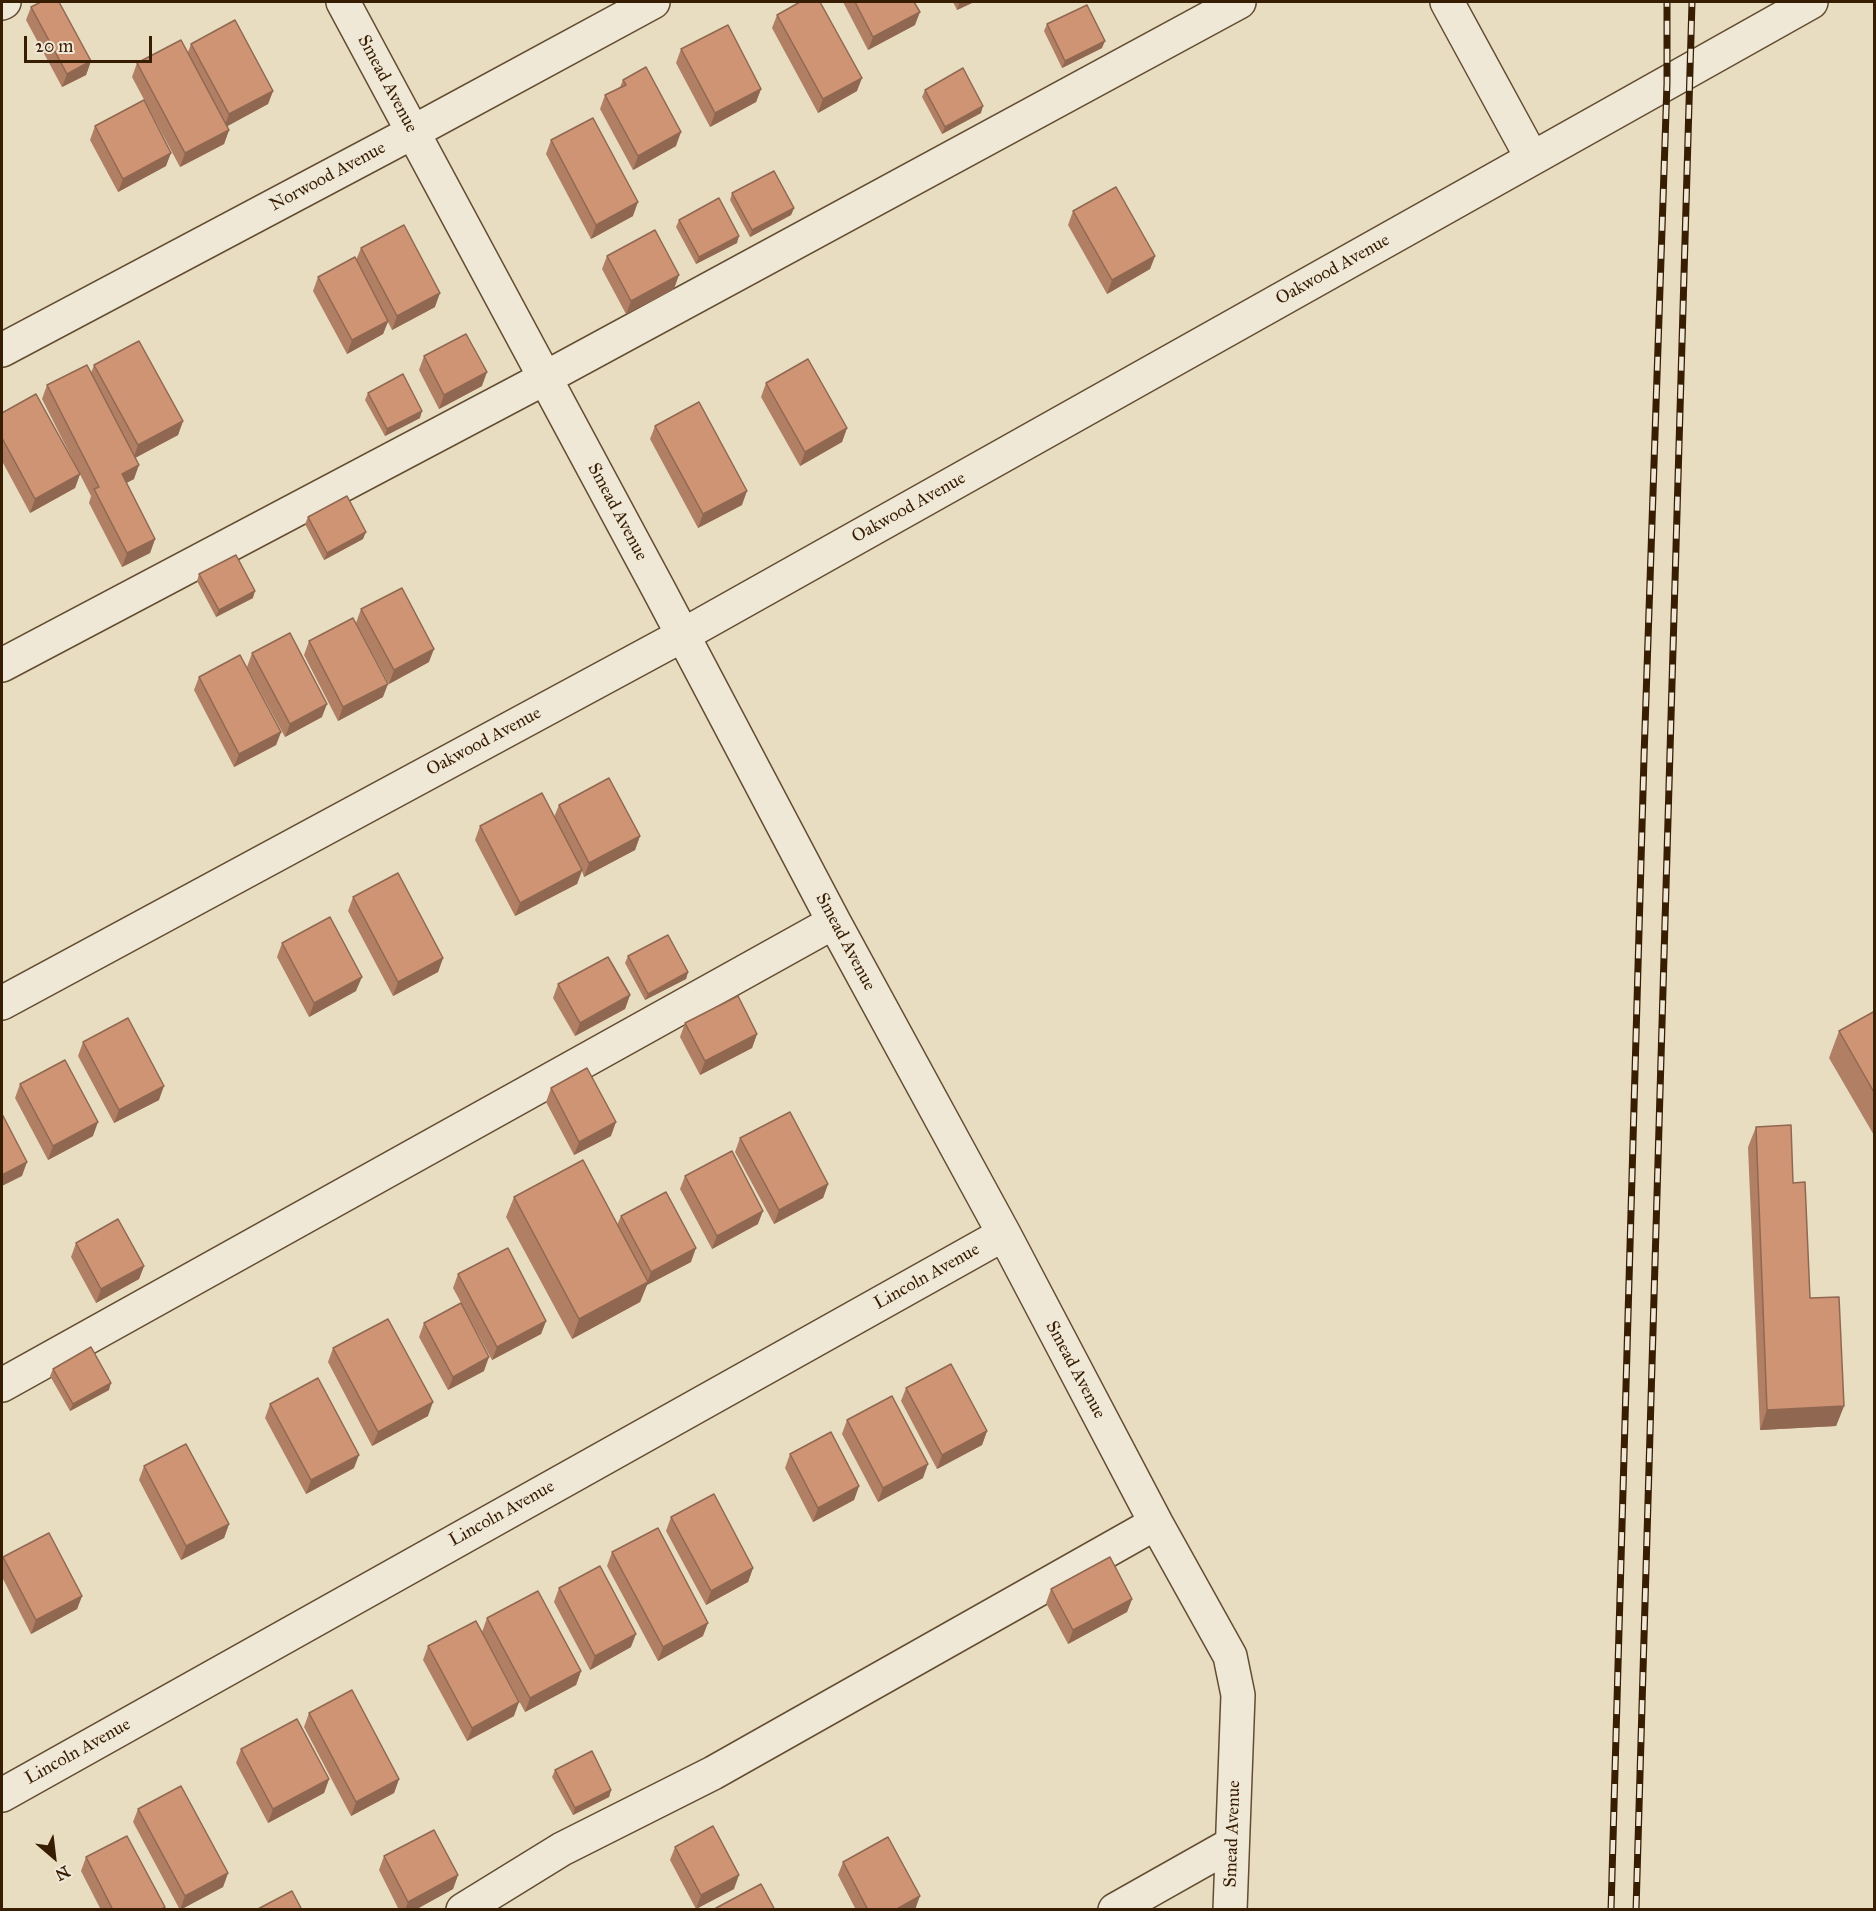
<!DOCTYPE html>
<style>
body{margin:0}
#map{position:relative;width:1876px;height:1911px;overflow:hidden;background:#e8dcc1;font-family:"IM FELL Great Primer",serif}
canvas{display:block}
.frame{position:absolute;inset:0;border:3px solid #371d01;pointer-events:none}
.north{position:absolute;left:24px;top:1827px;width:60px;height:60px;-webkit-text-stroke:4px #f0e8d7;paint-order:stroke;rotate:152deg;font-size:16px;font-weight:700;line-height:24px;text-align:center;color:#371d01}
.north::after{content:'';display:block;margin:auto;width:21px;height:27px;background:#371d01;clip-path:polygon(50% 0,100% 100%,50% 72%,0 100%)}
.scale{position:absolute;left:24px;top:36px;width:128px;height:27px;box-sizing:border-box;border:3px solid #371d01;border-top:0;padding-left:8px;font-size:18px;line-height:21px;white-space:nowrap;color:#371d01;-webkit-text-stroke:4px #f0e8d7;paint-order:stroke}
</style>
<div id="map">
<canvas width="1876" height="1911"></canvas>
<div class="frame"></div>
<div class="north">N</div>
<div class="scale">20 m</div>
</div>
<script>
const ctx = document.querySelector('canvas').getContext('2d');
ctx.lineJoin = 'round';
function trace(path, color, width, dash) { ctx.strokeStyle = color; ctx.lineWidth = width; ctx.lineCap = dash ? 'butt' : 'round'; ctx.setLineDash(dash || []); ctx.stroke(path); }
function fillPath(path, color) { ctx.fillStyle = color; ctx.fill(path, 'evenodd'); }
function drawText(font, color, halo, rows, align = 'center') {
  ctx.font = font + ' "IM FELL Great Primer",serif'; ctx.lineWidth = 6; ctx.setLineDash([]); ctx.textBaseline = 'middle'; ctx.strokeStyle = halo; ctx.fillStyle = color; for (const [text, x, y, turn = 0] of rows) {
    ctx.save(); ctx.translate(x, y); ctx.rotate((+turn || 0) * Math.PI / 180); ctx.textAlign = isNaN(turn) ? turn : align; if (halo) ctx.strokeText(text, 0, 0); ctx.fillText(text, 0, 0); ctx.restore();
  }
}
const minor = new Path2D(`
 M343,2L659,590L834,922L1004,1234L1156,1523L1230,1656L1238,1695L1230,1910
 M1447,2L1532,158
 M2,3L4,2
 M2,350L413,132L653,2
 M2,665L545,378L1239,2
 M2,1003L683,635L1811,2
 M2,1385L834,922
 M2,1795L1004,1234
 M463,1910L562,1849L713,1773L1156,1523
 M1115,1910L1232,1844`);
const rail = new Path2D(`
 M1611,1910L1644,757L1667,83V2
 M1636,1910L1692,2`);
const wall = new Path2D(`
 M843,2H914L915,25L868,50Z
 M953,2H974L957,10Z
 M31,7L91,61L86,75L62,87L26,20Z
 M777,15L857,91L818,113L772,28Z
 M1047,24L1102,48L1062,68L1044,31Z
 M191,44L273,91L268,104L227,126L229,130L224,144L180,167L132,77L137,63L188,52Z
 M681,49L761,89L756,102L710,127L676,63Z
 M623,80L676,146L633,170L600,109L605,95L620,87Z
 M925,90L981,113L942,134L922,97Z
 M95,126L166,166L118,192L90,140Z
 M551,140L633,216L591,239L546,154Z
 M732,193L794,208L791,215L750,237L730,200Z
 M1073,211L1155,256L1150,269L1107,294L1068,225Z
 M679,220L737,243L696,264L676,227Z
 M361,248L435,307L392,330L388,322L383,334L347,354L313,291L318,277L356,260Z
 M607,256L674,289L626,314L602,269Z
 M424,356L482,386L439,409L419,370Z
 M94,365L183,421L178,435L135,458L134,479L126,483L155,539L150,553L122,567L89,503L91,496L42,399L47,385L91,373Z
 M766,383L847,428L842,442L800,466L761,397Z
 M368,393L420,418L385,436L365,400Z
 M2,413L80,474L75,488L30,513L2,461Z
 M655,426L742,505L698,528L650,439Z
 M308,517L363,539L324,560L305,524Z
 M199,574L253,598L216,617L197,581Z
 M361,609L429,662L389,684L356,623Z
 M309,641L383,697L338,721L304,655Z
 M252,653L322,717L285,737L247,667Z
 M199,677L281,732L276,745L234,767L194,690Z
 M559,805L640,836L635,850L584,877L582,871L577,884L515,916L475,840L480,826L554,817Z
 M353,897L443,958L438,972L393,996L348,911Z
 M282,943L356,991L309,1017L277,957Z
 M628,956L688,972L686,979L645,1000L625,963Z
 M558,984L630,995L625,1009L575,1036L553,998Z
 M1875,1011V1137L1829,1058L1839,1031Z
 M685,1023L757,1034L752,1048L700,1075L680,1037Z
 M83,1042L159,1100L114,1123L78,1056Z
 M20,1084L93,1136L48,1160L15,1098Z
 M551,1088L611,1136L574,1155L546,1102Z
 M1756,1127L1793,1183L1810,1298L1844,1406L1836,1426L1760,1430L1748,1147Z
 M740,1138L828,1184L823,1198L774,1224L735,1152Z
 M685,1176L758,1224L712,1249L680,1189Z
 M514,1197L617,1225L621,1216L691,1262L647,1285L640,1302L572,1339L506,1217Z
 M76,1243L144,1266L139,1279L96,1303L71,1257Z
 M458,1274L546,1321L541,1334L492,1360L453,1288Z
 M424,1323L484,1371L448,1390L419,1337Z
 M333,1348L428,1416L372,1446L328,1362Z
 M53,1369L109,1390L70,1411L50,1376Z
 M906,1388L987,1431L982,1445L937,1469L901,1401Z
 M270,1404L354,1468L306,1494L265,1418Z
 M847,1420L923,1478L878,1502L842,1434Z
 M790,1454L859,1486L854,1500L813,1522L785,1468Z
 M144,1466L229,1524L224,1538L181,1560L139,1480Z
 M671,1517L753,1568L748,1582L706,1605L666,1531Z
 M612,1552L703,1636L658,1661L607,1566Z
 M3,1557L82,1596L77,1609L31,1634L2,1577V1562Z
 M559,1588L631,1647L590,1670L554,1602Z
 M1051,1589L1132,1599L1127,1612L1068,1644L1046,1603Z
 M487,1618L581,1671L576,1685L525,1712L482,1632Z
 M428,1646L514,1716L467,1741L423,1660Z
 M309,1713L399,1779L394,1793L351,1816L304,1727Z
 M241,1749L329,1779L324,1793L268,1823L236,1763Z
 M555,1770L611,1790L609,1797L573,1815L552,1777Z
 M138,1809L228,1873L223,1887L180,1910L133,1822Z
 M675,1847L734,1889L696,1909L670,1860Z
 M384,1856L458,1875L453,1889L415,1910H399L379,1870Z
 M86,1857L165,1907L164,1910H101L81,1871Z
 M843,1862L915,1910H856L838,1875Z`);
const shadedWall = new Path2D(`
 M960,2H974L957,10Z
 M920,12L915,25L868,50L873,37Z
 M1105,41L1102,48L1062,68L1065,61Z
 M91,61L86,75L62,87L67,74Z
 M862,78L857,91L818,113L823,99Z
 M761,89L756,102L710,127L715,113Z
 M273,91L268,104L224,128L229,114Z
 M983,106L981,113L942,134L945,127Z
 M229,130L224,144L180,167L185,153Z
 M681,132L676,146L633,170L638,156Z
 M171,153L166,166L118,192L123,179Z
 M638,202L633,216L591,239L596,225Z
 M794,208L791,215L750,237L752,230Z
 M739,236L737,243L696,264L699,257Z
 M1155,256L1150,269L1107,294L1112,280Z
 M679,275L674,289L626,314L631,301Z
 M440,293L435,307L392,330L397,316Z
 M388,321L383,334L347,354L352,340Z
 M487,372L482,386L439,409L444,395Z
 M422,411L420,418L385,436L387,429Z
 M183,421L178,435L133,459L138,445Z
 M847,428L842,442L800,466L805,452Z
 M139,465L134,479L117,488L122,474Z
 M80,474L75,488L30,513L35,499Z
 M747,491L742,505L698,528L703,514Z
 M366,532L363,539L324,560L327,553Z
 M155,539L150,553L122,567L127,553Z
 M255,591L253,598L216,617L219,610Z
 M434,649L429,662L389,684L394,670Z
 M388,684L383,697L338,721L343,707Z
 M327,704L322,717L285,737L290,724Z
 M281,732L276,745L234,767L239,754Z
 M640,836L635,850L584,877L589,863Z
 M582,870L577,884L515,916L520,903Z
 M443,958L438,972L393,996L398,982Z
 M688,972L686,979L645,1000L648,994Z
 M362,977L356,991L309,1017L314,1003Z
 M630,995L625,1009L575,1036L580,1023Z
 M757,1034L752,1048L700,1075L705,1061Z
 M164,1086L159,1100L114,1123L119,1110Z
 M98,1122L93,1136L48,1160L53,1146Z
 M616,1122L611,1136L574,1155L579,1142Z
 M27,1162L22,1176L2,1186V1175Z
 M828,1184L823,1198L774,1224L779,1210Z
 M763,1211L758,1224L712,1249L717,1236Z
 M696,1248L691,1262L647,1285L640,1302L572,1339L579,1319L647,1283L651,1272Z
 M144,1266L139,1279L96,1303L101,1289Z
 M546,1321L541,1334L492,1360L497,1347Z
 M489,1357L484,1371L448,1390L453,1377Z
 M111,1383L109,1390L70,1411L73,1404Z
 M433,1402L428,1416L372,1446L378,1432Z
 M1844,1406L1836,1426L1760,1430L1767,1410Z
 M987,1431L982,1445L937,1469L942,1455Z
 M359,1455L354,1468L306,1494L311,1480Z
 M928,1464L923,1478L878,1502L883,1488Z
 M859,1486L854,1500L813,1522L818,1508Z
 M229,1524L224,1538L181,1560L186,1546Z
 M753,1568L748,1582L706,1605L711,1591Z
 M82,1596L77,1609L31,1634L36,1620Z
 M1132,1599L1127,1612L1068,1644L1073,1630Z
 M708,1623L703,1636L658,1661L663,1647Z
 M636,1634L631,1647L590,1670L595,1656Z
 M581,1671L576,1685L525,1712L530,1698Z
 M519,1702L514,1716L467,1741L472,1728Z
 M329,1779L324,1793L268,1823L273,1809Z
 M399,1779L394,1793L351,1816L356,1802Z
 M611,1790L609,1797L573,1815L575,1808Z
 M228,1873L223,1887L180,1910L185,1896Z
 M458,1875L453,1889L415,1910H405L408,1902Z
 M739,1875L734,1889L696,1909L701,1895Z
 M920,1896L915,1910H895Z`);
const building = new Path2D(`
 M41,2H59L91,61L67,74L31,7Z
 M800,2H820L862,78L823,99L777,15Z
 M855,2H914L920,12L873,37Z
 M1087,5L1105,41L1065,61L1047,24Z
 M235,20L273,91L229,114L191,44Z
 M728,25L761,89L715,113L681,49Z
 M181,40L229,130L185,153L137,63Z
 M646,67L681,132L638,156L605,95L626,85L623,80Z
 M963,68L983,106L945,127L925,90Z
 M144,100L171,153L123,179L95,126Z
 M593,118L638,202L596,225L551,140Z
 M774,171L794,208L752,230L732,193Z
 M1116,187L1155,256L1112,280L1073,211Z
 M719,198L739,236L699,257L679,220Z
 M404,225L440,293L397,316L361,248Z
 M655,230L679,275L631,301L607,256Z
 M355,257L388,321L352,340L318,277Z
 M466,334L487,372L444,395L424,356Z
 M139,341L183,421L138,445L94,365Z
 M808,359L847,428L805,452L766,383Z
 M87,365L139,465L122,474L155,539L127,553L94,489L99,487L47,385Z
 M403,374L422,411L387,429L368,393Z
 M36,394L80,474L35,499L2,438V413Z
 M699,402L747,491L703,514L655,426Z
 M347,496L366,532L327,553L308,517Z
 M236,555L255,591L219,610L199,574Z
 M402,588L434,649L394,670L361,609Z
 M353,618L388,684L343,707L309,641Z
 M290,633L327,704L290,724L252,653Z
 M240,655L281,732L239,754L199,677Z
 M609,778L640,836L589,863L559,805Z
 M542,793L582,870L520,903L480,826Z
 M398,873L443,958L398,982L353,897Z
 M330,917L362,977L314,1003L282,943Z
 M668,935L688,972L648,994L628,956Z
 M608,957L630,995L580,1023L558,984Z
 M738,996L757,1034L705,1061L685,1023Z
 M1875,1011V1094L1839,1031Z
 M128,1018L164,1086L119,1110L83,1042Z
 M65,1060L98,1122L53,1146L20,1084Z
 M587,1068L616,1122L579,1142L551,1088Z
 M790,1112L828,1184L779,1210L740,1138Z
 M2,1114L27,1162L2,1175Z
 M1791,1125L1793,1183L1805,1182L1810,1298L1839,1297L1844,1406L1767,1410L1756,1127Z
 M732,1151L763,1211L717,1236L685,1176Z
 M583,1160L648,1282L579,1319L514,1197Z
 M666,1192L696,1248L651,1272L621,1216Z
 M118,1219L144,1266L101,1289L76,1243Z
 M508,1248L546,1321L497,1347L458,1274Z
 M461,1303L489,1357L453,1377L424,1323Z
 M388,1319L433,1402L378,1432L333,1348Z
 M91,1347L111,1383L73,1404L53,1369Z
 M951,1364L987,1431L942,1455L906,1388Z
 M318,1378L359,1455L311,1480L270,1404Z
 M892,1396L928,1464L883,1488L847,1420Z
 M831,1432L859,1486L818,1508L790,1454Z
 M186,1444L229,1524L186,1546L144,1466Z
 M714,1494L753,1568L711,1591L671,1517Z
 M658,1528L708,1623L663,1647L612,1552Z
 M49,1533L82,1596L36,1620L3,1557Z
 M1110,1557L1132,1599L1073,1630L1051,1589Z
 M600,1566L636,1634L595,1656L559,1588Z
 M538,1591L581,1671L530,1698L487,1618Z
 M476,1621L519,1702L472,1728L428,1646Z
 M352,1690L399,1779L356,1802L309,1713Z
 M297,1719L329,1779L273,1809L241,1749Z
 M592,1751L611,1790L575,1808L555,1770Z
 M181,1786L228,1873L185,1896L138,1809Z
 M713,1826L739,1875L701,1895L675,1847Z
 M434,1830L458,1875L408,1902L384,1856Z
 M127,1836L165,1907L160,1910H113L86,1857Z
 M888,1837L920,1896L895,1910H868L843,1862Z
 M761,1884L775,1910H717L716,1908Z
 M292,1891L302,1910H256Z`);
const streetNames = [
 ["Smead Avenue",387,84,62],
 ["Norwood Avenue",328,177,-28],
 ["Oakwood Avenue",1333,270,-29],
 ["Oakwood Avenue",909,508,-29],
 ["Smead Avenue",617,512,62],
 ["Oakwood Avenue",484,742,-28],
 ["Smead Avenue",845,942,62],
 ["Lincoln Avenue",927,1277,-29],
 ["Smead Avenue",1075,1370,62],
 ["Lincoln Avenue",502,1514,-29],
 ["Lincoln Avenue",78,1752,-29],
 ["Smead Avenue",1233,1834,-88]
];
trace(minor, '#634d31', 36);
trace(minor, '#f0e8d7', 33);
trace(rail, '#371d01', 7);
trace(rail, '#f0e8d7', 4.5, [14]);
fillPath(wall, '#b17f64');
fillPath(shadedWall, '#906851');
fillPath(building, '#ce9474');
trace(building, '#906851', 1.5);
drawText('18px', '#371d01', '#f0e8d7', streetNames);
</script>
